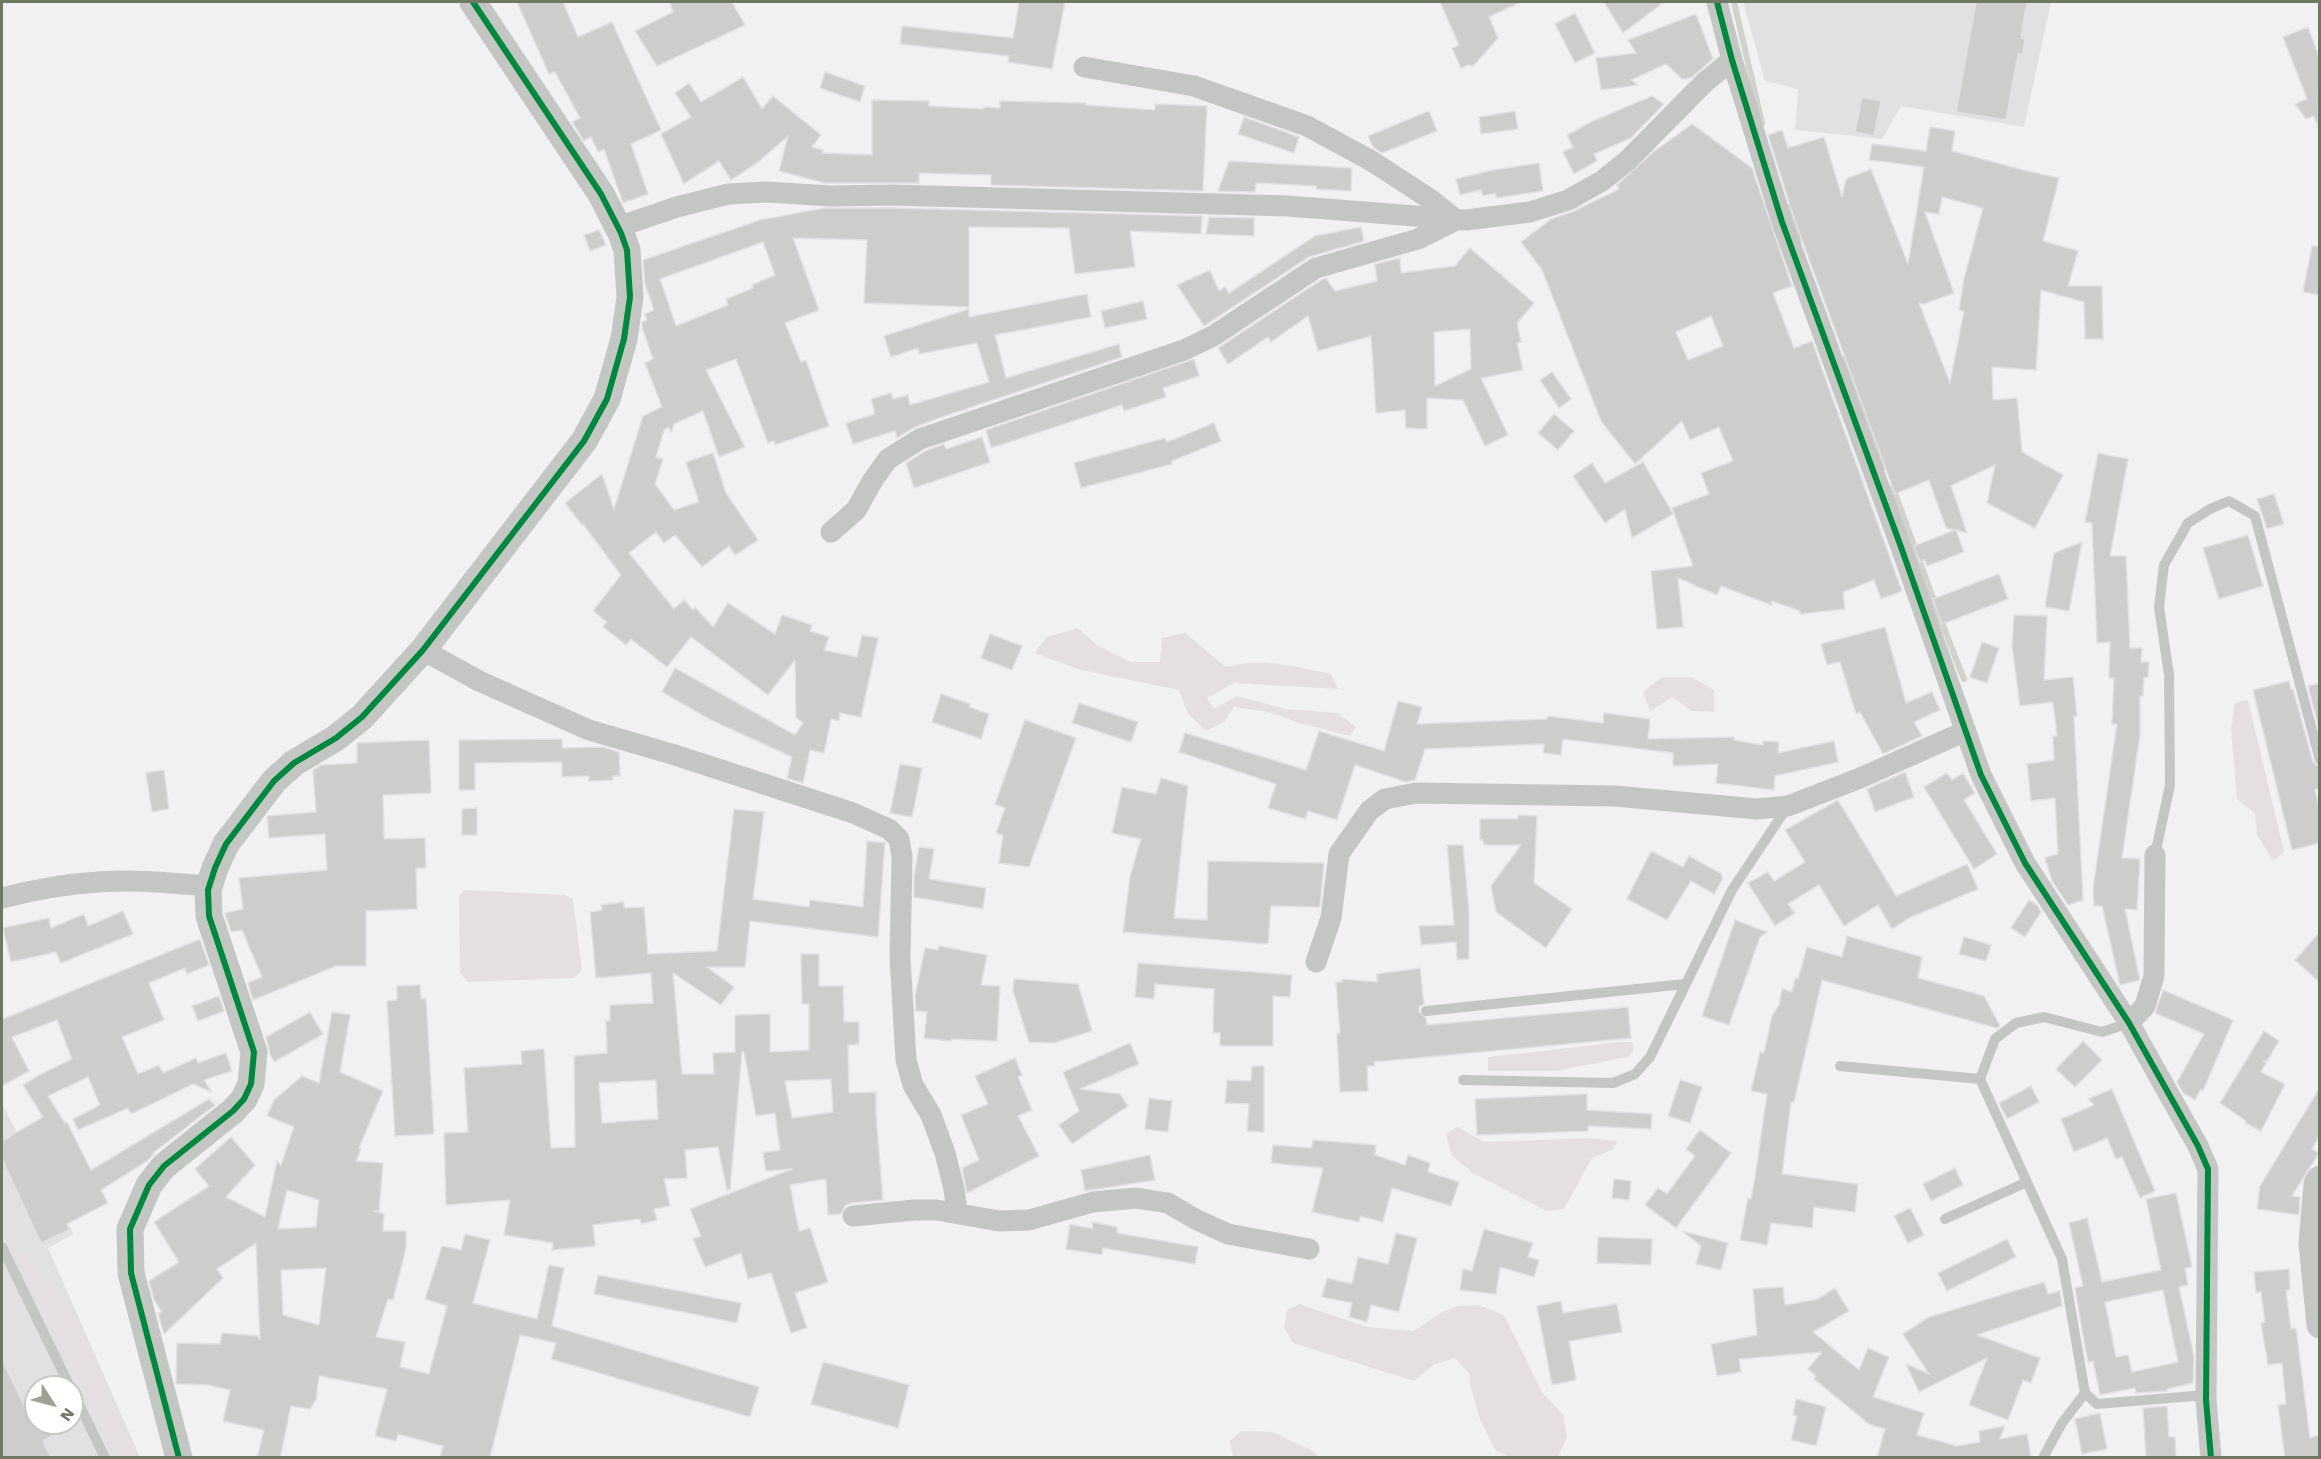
<!DOCTYPE html>
<style>
body{margin:0}
#map{position:relative;width:2321px;height:1459px;overflow:hidden;background:#f2f1f2;font-family:"Work Sans",sans-serif}
canvas{display:block}
.frame{position:absolute;inset:0;border:3px solid #6e7862;pointer-events:none}
.north{position:absolute;left:24px;top:1375px;width:60px;height:60px;box-sizing:border-box;background:#fff;border:2px solid #c5c9c0;border-radius:50%;rotate:126deg;font-size:16px;font-weight:700;line-height:24px;text-align:center;color:#6e7862}
.north::after{content:'';display:block;margin:auto;width:21px;height:27px;background:#9ca294;clip-path:polygon(50% 0,100% 100%,50% 72%,0 100%)}
</style>
<div id="map">
<canvas width="2321" height="1459"></canvas>
<div class="frame"></div>
<div class="north">N</div>
</div>
<script>
const ctx = document.querySelector('canvas').getContext('2d');
ctx.lineJoin = 'round';
function fillPath(path, color) { ctx.fillStyle = color; ctx.fill(path, 'evenodd'); }
function trace(path, color, width, dash) { ctx.strokeStyle = color; ctx.lineWidth = width; ctx.lineCap = dash ? 'butt' : 'round'; ctx.setLineDash(dash || []); ctx.stroke(path); }
const built = new Path2D(`
 M1743,2H2051L2024,127L1901,106L1882,139L1795,130L1798,89L1765,81Z
 M2,1104L27,1152L35,1148L73,1234L48,1248L140,1457H2ZM36,1387H72V1423H36Z`);
const green = new Path2D(`
 M1078,628L1097,645L1131,662H1160L1162,638L1185,633L1226,667C1261,657 1296,667 1331,674L1338,689L1234,683L1207,698L1214,709L1237,696L1285,709L1338,713L1356,727L1350,736L1299,723L1269,712L1234,707L1224,722L1206,731L1188,714L1179,690L1081,670L1034,653L1047,637Z
 M1662,677H1691L1714,690V712L1692,711L1672,697L1650,711L1643,692Z
 M2248,700L2284,852L2273,861L2257,835L2255,813L2237,799L2231,730L2235,703Z
 M464,890L565,895L573,899L582,970L573,978L468,982L460,973L459,897Z
 M1621,1042H1633V1051L1628,1057L1556,1071H1488V1057Z
 M1457,1127L1485,1142L1588,1138L1617,1141L1614,1149L1592,1158L1564,1209L1547,1211L1473,1173L1452,1156L1446,1134Z
 M24,1251L69,1308L138,1457H116L17,1260Z
 M1299,1304L1368,1327L1414,1331L1442,1312L1458,1306L1479,1305L1504,1315L1542,1392L1563,1415L1567,1437L1558,1457H1510L1495,1450L1479,1417L1470,1384V1375L1455,1358L1435,1364L1414,1381L1293,1343L1284,1327L1287,1310Z
 M1241,1431L1272,1432L1315,1452L1317,1457H1233L1230,1441Z`);
const stream = new Path2D(`
 M1734,2L1762,123
 M1788,207L1800,240
 M1843,359L1885,467
 M1893,488C1917,552 1938,616 1964,679`);
const building = new Path2D(`
 M517,2H563L578,37L612,22L661,130L631,144L648,194L623,203L604,149L598,152L591,137L584,141L572,122L580,118L555,72L549,74Z
 M670,2H732L745,25L657,66L635,31L673,12Z
 M1019,2H1065L1052,69L1008,62L1009,56L900,44L902,26L1013,38Z
 M1440,2H1521L1489,17L1498,38L1473,66L1469,65L1461,68L1452,48L1459,45Z
 M1604,2H1664L1623,33Z
 M1976,2H2027L2021,38L2025,39L2023,54H2018L2006,120L1956,112Z
 M1575,13L1595,53L1575,63L1555,24Z
 M1696,14L1713,59L1691,78L1682,79L1666,64L1631,80L1638,85L1601,90L1596,58L1636,53L1628,40Z
 M2308,27L2319,57L2318,128L2314,116L2306,119L2295,104L2307,99L2283,37Z
 M825,72L865,86L860,102L820,88Z
 M743,77L762,109L773,96L821,135L812,147L823,150L822,153L872,155V100L929,101V106L984,109V107L1000,108V101L1086,103V105L1155,110V104L1207,106L1203,191L991,185V175L919,173V183H825L779,171L788,136L757,163L731,180L719,161L684,184L661,134L691,117L675,93L689,83L701,102Z
 M1652,96L1664,104L1631,138L1594,154L1597,161L1574,174L1563,152L1573,147L1567,135L1593,121Z
 M1862,97L1881,101L1874,136L1855,132Z
 M1429,111L1437,131L1382,153L1373,147L1368,136Z
 M1515,111L1518,129L1481,134L1479,117Z
 M1244,117L1299,137L1294,153L1238,134Z
 M1692,124L1752,168L1792,286L1773,293L1794,348L1812,341L1902,591L1881,599L1874,580L1843,592L1845,609L1800,614V611L1772,601L1771,605L1721,586L1717,595L1678,578L1683,627L1657,629L1651,571L1693,566L1672,508L1709,494L1701,473L1733,461L1719,427L1690,440L1682,421L1635,464L1601,421L1542,270L1521,242L1551,219L1572,212L1619,189L1617,185L1652,153ZM1711,316L1723,346L1688,360L1676,332Z
 M1930,127L1955,131L1952,151L2023,170L2059,178L2043,241L2078,251L2068,286H2102L2103,339H2085L2084,302L2041,290L2036,370L1992,367L1993,400L2017,398L2022,452L2063,475L2035,528L1987,503L1995,465L1951,486L1967,533L1956,530L1964,552L1927,566L1925,560L1920,562L1914,546L1955,530L1946,528L1929,480L1895,494L1794,218L1768,135L1782,130L1788,148L1824,137L1842,197L1846,179L1871,169L1908,264L1924,167L1869,160L1872,144L1926,151ZM1942,197L1983,208L1964,279L1959,310L1964,311L1950,383L1919,303L1924,304L1954,293L1925,212L1939,214Z
 M1229,161L1352,168L1351,191L1316,189L1317,186L1256,183L1255,192L1218,191Z
 M1539,163L1543,191L1496,198V193L1483,196L1481,190L1460,195L1456,179L1493,170Z
 M824,208H893L1202,216L1201,234L1130,231L1135,267L1075,274L1069,228L969,227V307L864,303L867,240L793,238L819,310L785,323L801,362L806,360L829,426L775,445L774,441L768,443L736,359L706,370L745,447L719,457L703,411L674,424L671,433L669,427L664,430L656,457L663,459L655,484L674,510L699,502L686,462L713,453L726,493L758,540L735,555L729,546L702,567L675,535L664,543L656,532L629,553L674,609L684,600L693,610L695,607L713,627L728,603L775,634L782,615L812,625L810,631L829,637L824,650L857,657L862,635L878,638L861,717L840,713L839,721L831,719L824,753L810,750L803,783L787,778L792,757L711,720L662,692L675,668L795,735L803,723L796,717L795,660L768,695L691,637L667,667L631,639L626,645L603,627L607,622L593,611L621,575L583,524L582,525L565,503L602,474L614,509L643,416L662,407L645,363L653,359L642,327V322L647,320L645,314L654,310L645,284L643,260L760,220ZM763,242L775,275L752,285L753,288L726,299L728,305L676,326L660,279Z
 M1209,217L1254,218V236L1206,234Z
 M1361,227L1364,241L1309,257L1204,326L1177,285L1210,270L1219,291L1225,287L1229,293L1315,236Z
 M599,230L606,245L590,251L584,235Z
 M2312,246H2319V295L2303,292Z
 M1470,248L1534,303L1517,323L1521,342L1517,343L1523,370L1481,378L1508,435L1485,446L1463,400L1427,398V429L1406,428L1405,410L1376,413L1371,336L1318,351L1308,316L1271,342L1268,337L1228,364L1218,348L1321,280L1326,278L1335,291L1377,281L1375,264L1400,258L1401,273L1455,266ZM1470,329L1471,369L1435,386L1434,332Z
 M1087,294L1091,317L995,335L1006,378L1119,344L1122,357L936,419L913,428L897,438L895,431L853,444L846,423L875,414L871,399L891,393L893,399L908,395L910,405L989,382L977,343L919,354L918,348L891,357L884,336L969,309V317Z
 M1143,301L1147,319L1105,328L1101,311Z
 M1194,359L1199,376L1163,388L1166,397L1124,411L1122,405L991,448L986,430Z
 M1552,372L1571,399L1559,408L1540,380Z
 M1554,414L1574,431L1558,450L1538,433Z
 M1214,423L1221,441L1172,461V464L1081,488L1074,463L1165,438L1167,442Z
 M982,437L990,462L914,488L906,463L925,451L944,444L946,449Z
 M2098,453L2128,459L2110,556H2126L2130,648H2142L2141,662H2149L2148,677L2144,678L2143,696H2140V734L2122,858L2140,859L2137,910L2125,909L2140,980L2120,985L2102,906H2094L2093,888L2117,724H2112L2114,678H2109L2110,642L2097,643L2092,523L2085,522Z
 M1643,462L1673,514L1632,538L1625,509L1605,523L1573,476L1592,463L1605,483Z
 M2274,494L2284,524L2267,529L2257,499Z
 M2248,535L2263,586L2219,599L2203,548Z
 M2082,542L2069,611L2045,607L2054,553Z
 M1999,574L2008,599L1942,624L1933,599Z
 M2014,615L2047,616L2044,680L2073,677L2077,716H2074L2083,900L2068,905L2052,881L2045,858L2058,854L2055,798L2031,801L2027,764L2054,760L2053,736H2057L2053,702L2020,706L2012,646Z
 M1885,627L1906,703L1932,692L1940,710L1914,722L1922,736L1883,754L1860,712L1856,714L1840,662L1827,665L1821,644Z
 M990,634L1022,646L1012,670L981,658Z
 M1982,642L1999,648L1987,683L1970,677Z
 M2289,681L2291,690L2293,689L2313,762L2319,767V789H2315L2319,808V843L2292,850L2253,690Z
 M2319,683V729L2308,686Z
 M941,694L970,704L969,707L989,714L981,739L932,722Z
 M1398,701L1422,707L1417,724L1547,719L1548,716L1603,723L1604,713L1650,719L1648,739L1734,737V740L1763,745V741L1779,742L1778,753L1834,741L1838,762L1775,776L1774,790L1716,783L1718,764L1673,766V753L1563,739L1561,755L1543,753L1544,744L1425,749L1415,780L1406,782L1355,765L1337,820L1308,811L1305,819L1268,808L1276,784L1179,752L1185,733L1306,770L1319,731L1384,751Z
 M1079,703L1138,722L1131,742L1072,723Z
 M1025,720L1076,738L1029,867L999,863L1003,835L996,833L1005,808L995,804Z
 M562,739V748L603,747L619,752L620,776H613V780L589,781V776L562,777V762L475,763V790H459V740Z
 M429,740L431,793L383,795L384,839L425,838L426,868H416L417,909L366,911V966H336L253,1000L248,983L262,977L242,930L231,932L225,913L243,909L239,878L327,870L325,834L269,838L267,816L316,812L313,770L321,765L357,763V743Z
 M900,764L922,768L912,817L890,813Z
 M164,770L169,809L152,812L146,773Z
 M1905,772L1914,797L1875,812L1867,789Z
 M1947,773L1952,780L1963,773L1975,793L1964,800L1997,854L1974,869L1924,787Z
 M1161,778L1188,786L1174,918L1207,920L1208,861L1324,863L1320,907L1271,906L1268,944L1123,932L1130,877L1141,839L1112,833L1122,787L1156,794Z
 M1838,800L1896,896L1967,864L1978,889L1909,918L1892,929L1878,905L1844,926L1819,885L1788,904L1795,913L1775,926L1748,883L1768,872L1774,881L1805,862L1785,830Z
 M477,808V835H462V809Z
 M734,809L764,812L753,899L809,907L810,900L863,907L867,841L885,843L878,937L750,921L745,967H707L734,987L721,1005L673,973L682,1074H714L713,1053L735,1052V1015L770,1014V1052L809,1050V1004H802L801,954H819V986H843L844,1022H859V1044L848,1045L849,1093L876,1092V1114L883,1200L851,1203L845,1206L841,1214L828,1215L826,1179L790,1185L799,1231L810,1228L828,1282L795,1293L807,1328L791,1333L771,1273L748,1279L741,1253L705,1267L693,1239L701,1236L690,1209L792,1169L766,1171L763,1153L780,1150L775,1113L756,1116L744,1052H742L730,1190H727L718,1147L685,1150L687,1178L664,1179L670,1206L654,1209L657,1220L641,1224L640,1219L593,1225L595,1246L552,1250L553,1243L504,1235L510,1200L446,1205L444,1133L468,1132L464,1068L522,1064L521,1051L544,1049L551,1148L575,1147L574,1056L607,1053L606,1021H610V1005L653,1003L651,973L596,978L590,912L602,910L601,905L624,902V908L644,907L648,954L717,951ZM831,1079L833,1112L792,1118L785,1081ZM656,1080L658,1119L602,1123L599,1083Z
 M1518,815L1537,816L1534,883L1572,909L1546,948L1496,912L1491,886L1521,845H1484L1483,840H1480V819H1518Z
 M1447,845H1463L1469,911V959L1457,960L1456,942L1421,945L1419,926L1454,925Z
 M919,847L934,849L929,879L986,888L983,909L914,897V875Z
 M1651,851L1683,867L1689,856L1722,874V880L1714,894L1691,881L1667,920L1627,899Z
 M2029,900L2037,905L2041,912L2025,937L2011,928Z
 M123,911L133,934L61,963L56,952L11,962L3,928L49,918L51,928L84,914L88,926Z
 M1735,920L1767,932L1760,937L1729,1025L1702,1016Z
 M2319,933V982L2295,960Z
 M1847,936L1922,957L1918,978L1984,996L2000,1026L1997,1028L1822,980L1794,1102H1791L1782,1174L1858,1184L1855,1212L1814,1207L1812,1228L1771,1223L1767,1245L1740,1240L1748,1198L1751,1199L1756,1171L1767,1094L1751,1091L1760,1052L1764,1053L1772,1016L1779,1005L1782,989L1792,992L1795,978L1798,979L1807,947L1842,957Z
 M1964,937L1991,945L1986,961L1959,954Z
 M200,939L209,965L187,974L185,968L149,983L164,1020L122,1037L138,1074L159,1065L163,1073L196,1058L198,1063L226,1053L232,1071L204,1080L212,1092L193,1084L131,1114L128,1108L78,1130L73,1119L100,1105L88,1077L48,1096L65,1123L67,1122L91,1170L209,1099L215,1105L153,1153L154,1154L147,1161L101,1190L108,1203L67,1224L69,1230L41,1243L2,1159V1141L43,1117L23,1085L39,1075L72,1059L57,1020L54,1021L12,1037L29,1071L2,1086V1017L3,1019Z
 M939,946L987,955L981,985L1000,986L997,1041L951,1039V1041L924,1038L927,1012L916,1011L915,996L925,948L938,950Z
 M1138,963L1292,975L1290,997L1273,996V1046H1220V1033H1213L1214,989L1155,984L1154,999L1135,997Z
 M1420,968L1424,1004L1419,1007V1012L1426,1018L1427,1025L1628,1007L1631,1038L1374,1062L1375,1066H1367L1368,1091L1340,1092L1337,1033H1340L1336,982H1342V979L1377,982V974Z
 M1014,979L1078,984L1092,1031L1054,1043L1029,1042L1013,991Z
 M420,985L421,999L426,998L434,1134L395,1136L387,1001L397,1000V986Z
 M2163,990L2233,1020L2203,1091L2201,1089L2195,1100L2183,1093L2177,1082L2204,1034L2155,1013Z
 M219,996L224,1011L198,1021L192,1006Z
 M310,1012L323,1034L274,1062L270,1054L266,1037Z
 M332,1012L350,1015L340,1072L383,1091L359,1148L361,1149L356,1161L383,1163L379,1211H373L384,1214L383,1231H406V1248L393,1300L388,1299L376,1337L405,1342L400,1367L429,1374L447,1306L425,1299L442,1246L461,1250L465,1234L490,1240L473,1303L537,1319L549,1265L564,1268L552,1326L759,1387L750,1417L551,1359L556,1343L520,1335L490,1458H440L443,1446L398,1434L396,1441L375,1436L387,1389L319,1376L316,1400L310,1409L291,1406L280,1458H257L264,1430L223,1421L230,1390L208,1385L176,1384L177,1343L220,1344L222,1333L258,1336L260,1340L256,1243L217,1269L223,1278L164,1334L158,1314L162,1312L154,1300L149,1281L179,1262L154,1222L209,1186L195,1169L231,1137L255,1165L226,1197L265,1217L277,1161L281,1165L294,1127L267,1116L274,1100L302,1076L319,1083ZM287,1190L319,1200L316,1227L278,1229ZM326,1268L319,1325L283,1315L281,1270Z
 M2264,1031L2279,1041L2267,1061H2263L2266,1063L2261,1072L2285,1084L2261,1131L2245,1123L2246,1121L2220,1103Z
 M2083,1041L2102,1060L2075,1087L2056,1069Z
 M1130,1043L1139,1064L1080,1089L1120,1094L1128,1106L1072,1144L1059,1125L1079,1111L1063,1072Z
 M1015,1058L1022,1075L1018,1077L1032,1110L1018,1116L1039,1156L967,1193L962,1168L979,1160L961,1115L988,1104L975,1076Z
 M1252,1066H1264V1132L1247,1131L1249,1104L1225,1103L1227,1080L1251,1081Z
 M1680,1080L1702,1087L1690,1123L1668,1116Z
 M2031,1086L2039,1102L2007,1119L1999,1103Z
 M2112,1089L2155,1191L2140,1198L2122,1157L2116,1159L2107,1138L2074,1152L2061,1119L2094,1105L2088,1099Z
 M2319,1089V1136L2312,1149L2319,1153L2292,1196L2300,1197L2299,1215L2257,1209L2260,1186Z
 M1587,1094V1110L1652,1114L1651,1129L1588,1126V1131L1477,1135L1475,1099Z
 M1149,1098L1172,1101L1168,1132L1145,1129Z
 M1700,1130L1731,1153L1676,1228L1645,1205L1658,1188L1667,1194L1695,1156L1686,1149Z
 M1313,1140L1376,1145L1375,1155L1405,1165L1408,1155L1430,1163L1428,1172L1459,1182L1451,1206L1392,1188L1383,1222L1360,1216L1359,1222L1312,1212L1323,1168L1271,1163L1273,1145L1312,1148Z
 M1150,1155L1155,1180L1085,1191L1081,1170Z
 M1955,1168L1963,1185L1931,1201L1923,1184Z
 M1614,1179L1631,1181L1629,1200L1612,1198Z
 M2176,1193L2192,1267L2185,1268L2188,1285L2179,1287L2194,1357L2193,1383L2167,1389V1391L2136,1393L2135,1388L2100,1395L2093,1361L2088,1362L2082,1330L2075,1288L2083,1286L2069,1223L2087,1218L2102,1282L2161,1270L2146,1199ZM2163,1290L2178,1362L2132,1372L2128,1355L2116,1357L2105,1302Z
 M1910,1208L1924,1235L1908,1243L1894,1216Z
 M1092,1222L1117,1227V1233L1198,1247L1195,1264L1103,1248L1102,1255L1066,1249L1070,1224L1093,1229Z
 M1484,1229L1533,1243L1528,1257L1539,1260L1534,1277L1500,1267L1496,1294L1460,1290L1463,1269L1472,1271Z
 M1682,1231L1728,1243L1721,1270L1696,1264L1701,1246Z
 M1396,1233L1417,1238L1399,1312L1371,1305L1367,1322L1349,1317L1352,1303L1322,1297L1327,1278L1352,1284L1358,1257L1388,1264Z
 M1598,1237L1652,1239L1651,1265L1597,1263Z
 M2007,1239L2016,1257L1947,1291L1938,1273Z
 M2289,1269L2290,1290H2286L2291,1329L2296,1328L2310,1438L2319,1435V1458H2285L2278,1405L2286,1404L2282,1363L2268,1365L2261,1323L2265,1322L2261,1292L2256,1293L2254,1272Z
 M598,1275L741,1303L737,1323L594,1294Z
 M2044,1282L2048,1294L2060,1291L2062,1306L1977,1335L2040,1358L2031,1383L2023,1380L2008,1420L1969,1405L1987,1358L1919,1392L1906,1364L1929,1374L1903,1334L1929,1317Z
 M1783,1287L1785,1305L1818,1299L1835,1288L1849,1311L1813,1332L1859,1370L1868,1348L1889,1357L1873,1397L1924,1413L1917,1435L1957,1446L1980,1442L1979,1431L2005,1426L2000,1439L2027,1434L2031,1458H1877L1885,1429L1869,1424L1814,1379L1816,1376L1808,1369L1822,1352L1739,1359L1741,1372L1717,1376L1711,1344L1757,1335L1753,1289Z
 M1561,1301L1563,1313L1617,1304L1622,1332L1569,1341L1576,1380L1552,1385L1537,1306Z
 M2,1360L31,1419L36,1417V1423H46L52,1436L43,1441L51,1458H2Z
 M823,1362L909,1385L898,1428L811,1404Z
 M1796,1399L1826,1407L1816,1446L1791,1440L1797,1416L1793,1415Z
 M2167,1406L2169,1437H2175L2176,1458H2146L2143,1408Z
 M2100,1413L2107,1449L2082,1454L2075,1419Z`);
const service = new Path2D(`
 M2155,855L2170,785L2169,675L2159,607L2164,565L2188,523L2210,509L2229,501L2255,516L2320,760
 M1426,1011L1685,984
 M2129,1023L2102,1032L2044,1017L2016,1023L1995,1039L1980,1079L2062,1259L2085,1393L2097,1404L2206,1395
 M1840,1066L1980,1079
 M1463,1080L1613,1083L1635,1074L1650,1057L1732,890L1788,806
 M1945,1219L2027,1182
 M2,1247L70,1387
 M72,1390L105,1458
 M2044,1456L2062,1423L2085,1393`);
const minor = new Path2D(`
 M1717,2L1732,60L1782,222L1901,547L1981,775L2025,863L2129,1023L2198,1146L2208,1169L2206,1400L2211,1458
 M618,227L677,207L728,194L766,192L831,196L893,195L1288,206L1466,220L1530,212L1568,200L1602,181L1628,160L1705,82L1732,60
 M831,532L856,510L873,480L888,459L920,439L1184,350L1213,336L1316,268L1418,239L1456,220L1430,199L1370,160L1307,126L1194,86L1084,67
 M423,650L479,681L589,730L675,755L853,813L889,829L899,839L902,857L900,957L906,1060L913,1085L931,1115L945,1153L954,1189L957,1213
 M2,898C33,890 65,884 98,882C135,879 172,883 209,886
 M1316,962L1331,918L1339,854L1369,811L1385,799L1416,793L1615,796L1757,809L1788,806L1860,778L1966,731
 M2129,1023L2145,1006L2154,976L2155,855
 M853,1216L915,1210H937L999,1221L1029,1220L1093,1202L1136,1198L1168,1203L1195,1219L1228,1234L1309,1249`);
const tertiary = new Path2D(`
 M2320,1179L2317,1184L2312,1243L2320,1325
 M179,1458L131,1273L130,1229L149,1185L164,1166L233,1111L244,1099L251,1084L254,1052L209,916L208,890L215,868L226,844L274,781L294,763L336,738L362,717L423,650L584,441L607,399L624,339L630,297L627,250L621,233L601,194L473,2`);
const cycleway = new Path2D(`
 M1717,2L1732,60L1782,222L1901,547L1981,775L2025,863L2129,1023L2198,1146L2208,1169L2206,1400L2211,1458
 M179,1458L131,1273L130,1229L149,1185L164,1166L233,1111L244,1099L251,1084L254,1052L209,916L208,890L215,868L226,844L274,781L294,763L336,738L362,717L423,650L584,441L607,399L624,339L630,297L627,250L621,233L601,194L473,2`);
fillPath(built, '#e2e1e1');
fillPath(green, '#e5dfe2');
trace(stream, '#d1d3ca', 6);
fillPath(building, '#cdcdcc');
trace(building, '#e2e0e2', 1.5);
trace(service, '#c4c6c3', 10);
trace(minor, '#c4c6c3', 21);
trace(tertiary, '#c4c6c3', 27);
trace(cycleway, '#00873e', 6);
</script>
